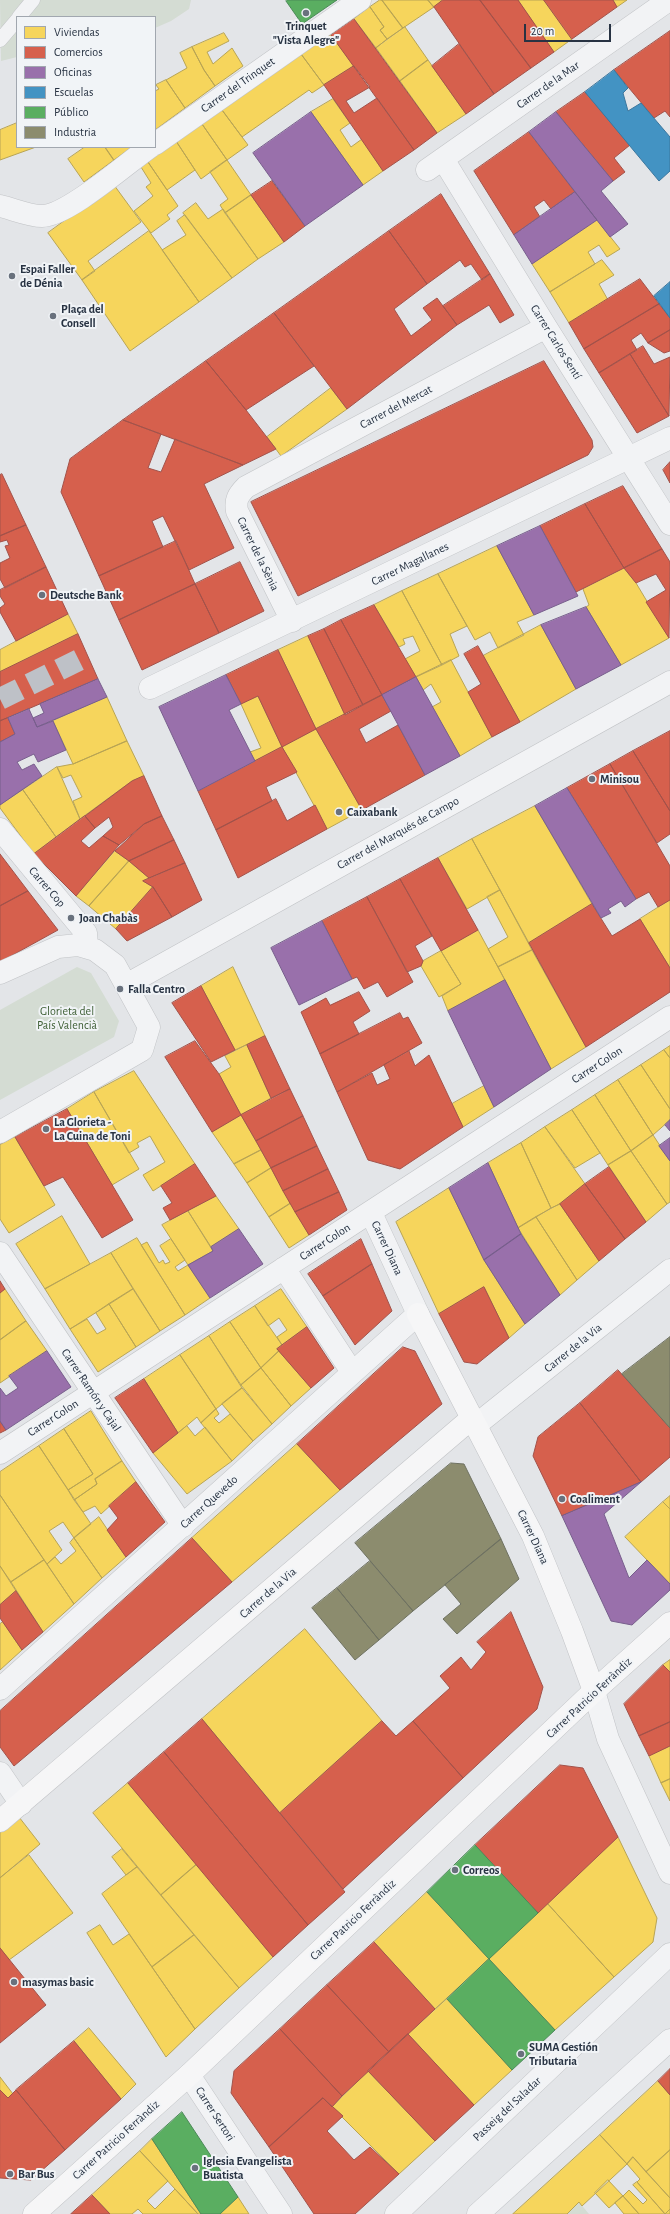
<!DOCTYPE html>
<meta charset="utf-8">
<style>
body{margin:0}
#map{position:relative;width:670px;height:2214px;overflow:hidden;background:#e3e5e8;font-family:"Alegreya Sans",sans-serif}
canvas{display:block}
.legend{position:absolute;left:16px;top:16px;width:140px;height:132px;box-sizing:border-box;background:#f1f4f7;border:1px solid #a1a7af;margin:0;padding:5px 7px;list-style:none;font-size:12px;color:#283343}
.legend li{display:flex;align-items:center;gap:8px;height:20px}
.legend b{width:20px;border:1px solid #a1a7af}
.scale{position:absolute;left:524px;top:24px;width:87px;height:18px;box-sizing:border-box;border:2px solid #283343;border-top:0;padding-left:5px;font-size:12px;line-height:14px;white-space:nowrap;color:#283343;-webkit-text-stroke:3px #f1f4f7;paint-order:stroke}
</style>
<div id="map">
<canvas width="670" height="2214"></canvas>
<ul class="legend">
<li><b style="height:11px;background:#f6d55c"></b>Viviendas</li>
<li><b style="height:11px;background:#d6604d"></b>Comercios</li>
<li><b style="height:11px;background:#9970ab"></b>Oficinas</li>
<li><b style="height:11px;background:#4393c3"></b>Escuelas</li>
<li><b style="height:11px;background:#5aae61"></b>Público</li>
<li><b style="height:11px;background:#8c8c6e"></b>Industria</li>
</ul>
<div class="scale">20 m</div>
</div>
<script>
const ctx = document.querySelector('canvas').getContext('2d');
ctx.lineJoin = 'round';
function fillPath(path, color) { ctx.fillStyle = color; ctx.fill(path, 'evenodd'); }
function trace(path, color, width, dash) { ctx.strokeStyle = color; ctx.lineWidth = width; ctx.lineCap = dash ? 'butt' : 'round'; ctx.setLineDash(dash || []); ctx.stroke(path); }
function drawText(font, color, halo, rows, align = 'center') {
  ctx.font = font + ' "Alegreya Sans",sans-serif'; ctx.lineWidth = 4; ctx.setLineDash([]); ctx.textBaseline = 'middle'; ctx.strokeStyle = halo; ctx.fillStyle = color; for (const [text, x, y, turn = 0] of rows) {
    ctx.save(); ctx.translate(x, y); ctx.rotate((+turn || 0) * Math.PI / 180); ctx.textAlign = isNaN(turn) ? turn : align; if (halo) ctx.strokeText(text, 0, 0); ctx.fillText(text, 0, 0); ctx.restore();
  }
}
const green = new Path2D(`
 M0,0H191L189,9L171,21L155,28V17H17V57L1,61Z
 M77,967L91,973L119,1021L114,1037L0,1100V1010Z
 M579,2202L589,2214H567Z`);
const homes = new Path2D(`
 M380,0H382L403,28L387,39L380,30L384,27L370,7Z
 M382,0H428L434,7L403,28Z
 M428,0H443L434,7Z
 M518,0H544L572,39L554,52Z
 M613,0H627L617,7Z
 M370,7L384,27L380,30L387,39L376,48L354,19Z
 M405,27L428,60L400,81L376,48Z
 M224,33L229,41L207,52L213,64L232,48L243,66L215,86L204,70L192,47Z
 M331,35L354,66L324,85L301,54Z
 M192,47L204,70L215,86L185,108L166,80L187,68L180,53Z
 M301,54L324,85L312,93L309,90L242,137L222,110Z
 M428,60L466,114L437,133L400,81Z
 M166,80L185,108L155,130V91L159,89L156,85Z
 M333,99L350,123L340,130L351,147L362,139L383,171L363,185L311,112Z
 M222,110L248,145L227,160L202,124Z
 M17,123V147H36L0,160V130Z
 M202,124L227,160L201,179L176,141Z
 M176,141L195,170L167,190L148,162Z
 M85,147H105L114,160L84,182L68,159Z
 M105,147H132L114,160Z
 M227,160L251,195L225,213L220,205L228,199L210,172Z
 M148,162L178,206L167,215L170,219L151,233L134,211L153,196L146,187L151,183L141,167Z
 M114,185L141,222L88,261L95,271L82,280L48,233Z
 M251,195L284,242L258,259L225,213Z
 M196,203L208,219L223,209L258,259L232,278L183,213Z
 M185,215L232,278L199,302L162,250L186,235L177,221Z
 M597,220L620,249L607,257L599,245L588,252L595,264L550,292L532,264Z
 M149,231L199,302L130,351L82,280Z
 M602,260L614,275L599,284L608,300L569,323L550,292Z
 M331,388L347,409L281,456L267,437Z
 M497,546L534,615L517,622L524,635L498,648L490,632L475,640L438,574Z
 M624,568L636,583L669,638L621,665L586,607L589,605L583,589Z
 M438,574L467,626L450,634L459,656L442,665L402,591Z
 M402,591L442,665L416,677L405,659L420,651L413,636L403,639L405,644L399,647L374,605Z
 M68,614L78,634L0,672V650Z
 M541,625L576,689L520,722L483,656Z
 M308,636L345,715L316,729L278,650Z
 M451,660L492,737L460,756L432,707L441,702L431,684L423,690L416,677Z
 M258,696L282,747L255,761L250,752L261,748L241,704Z
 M107,697L127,741L73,764L53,721Z
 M316,729L362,810L327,829L282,747Z
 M127,741L144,776L132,781L80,819L73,801L82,797L71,775L63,778L57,767L73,764Z
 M57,767L80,819L56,837L23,790Z
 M23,790L56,837L34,854L0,808V805Z
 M535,806L592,904L529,943L472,839Z
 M472,839L500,890L467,909L438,858Z
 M115,851L129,861L89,906L76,896Z
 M129,861L149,878L143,881L153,887L116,929L89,906Z
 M500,890L532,950L498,967L488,949L508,937L487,897Z
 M670,900V968L640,919Z
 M478,930L505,980L448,1011L442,996L461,984L441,951Z
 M532,950L586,1047L551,1069L498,967Z
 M441,951L461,984L439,997L421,966L423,961Z
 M233,967L265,1036L235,1050L201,986Z
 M247,1045L271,1098L241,1115L219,1074L231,1067L225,1056Z
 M670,1046V1058L664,1050Z
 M664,1050L670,1058V1109L641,1065Z
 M641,1065L670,1109V1120L653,1135L618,1080Z
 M134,1071L195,1164L153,1191L143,1175L165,1162L150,1136L137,1143L139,1147L129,1153L94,1092Z
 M618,1080L653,1135L631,1151L595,1095Z
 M484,1086L494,1107L463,1127L452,1104Z
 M94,1092L139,1169L112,1185L67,1109Z
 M595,1095L631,1151L608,1165L572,1110Z
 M572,1110L600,1153L575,1168L545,1127Z
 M241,1115L261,1150L234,1164L212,1132Z
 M545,1127L585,1184L560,1204L551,1208L521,1143Z
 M653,1135L670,1161V1202L667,1204L631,1151Z
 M15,1137L55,1205L9,1233L0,1219V1145Z
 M521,1143L551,1208L518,1228L488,1163Z
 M261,1150L271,1168L247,1183L234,1164Z
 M631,1151L667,1204L646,1222L608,1165Z
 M271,1168L291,1203L269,1217L247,1183Z
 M449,1188L484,1260L525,1324L509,1338L484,1287L439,1314L396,1222Z
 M216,1196L239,1229L211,1247L188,1211Z
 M291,1203L309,1235L289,1248L269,1217Z
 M560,1204L599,1261L577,1280L536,1217Z
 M188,1211L213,1251L188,1265L162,1225Z
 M62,1216L90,1264L45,1289L16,1244Z
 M536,1217L577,1280L560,1295L518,1228Z
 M137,1238L185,1315L160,1331L111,1253Z
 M171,1239L185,1260L175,1267L178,1271L188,1265L210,1298L185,1315L141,1245L147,1242L159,1263L163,1260L165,1264L170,1262L160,1246Z
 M111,1253L133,1289L70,1329L45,1289Z
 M5,1289L26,1321L0,1340V1293Z
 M133,1289L160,1331L136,1347L109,1304Z
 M281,1289L307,1327L282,1345L277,1337L287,1330L279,1318L268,1326L255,1306Z
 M109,1304L136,1347L98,1372L70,1329L87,1319L97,1334L106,1329L96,1313Z
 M255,1306L282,1345L277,1349L279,1351L261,1368L230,1322Z
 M26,1321L47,1351L0,1383V1340Z
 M230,1322L261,1368L241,1385L209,1336Z
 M209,1336L242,1388L216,1409L180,1355Z
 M279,1351L311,1388L291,1406L261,1368Z
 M180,1355L216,1409L201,1423L197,1417L178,1433L144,1379Z
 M261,1368L291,1406L272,1424L241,1385Z
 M242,1388L272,1424L253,1441L222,1404Z
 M216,1409L219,1414L214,1418L219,1423L230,1414L253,1441L232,1461L201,1423Z
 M91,1411L122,1461L95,1479L97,1484L74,1500L68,1490L93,1474L64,1429Z
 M187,1426L195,1436L205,1427L232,1461L187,1494L153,1453Z
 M64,1429L93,1474L68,1490L39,1446Z
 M297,1444L340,1490L232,1582L192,1538Z
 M39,1446L91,1524L74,1538L63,1522L49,1531L62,1550L47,1564L0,1495V1472Z
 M122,1461L136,1482L101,1514L95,1506L83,1512L74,1500L97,1484L95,1479Z
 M0,1495L44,1560L11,1582L0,1566Z
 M670,1496V1509L663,1502Z
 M663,1502L670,1509V1584L625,1537Z
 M99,1517L126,1557L102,1578L74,1538Z
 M74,1538L102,1578L74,1604L47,1564L55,1557L61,1564L76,1551L70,1543Z
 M44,1560L74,1604L43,1632L11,1582Z
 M0,1566L16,1591L0,1605Z
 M3,1622L22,1650L0,1670V1624Z
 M305,1629L382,1721L280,1813L202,1719Z
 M670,1660V1672L663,1665Z
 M670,1746V1779L661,1783L649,1756Z
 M670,1779V1801L661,1783Z
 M128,1783L197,1864L161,1895L93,1813Z
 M19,1817L40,1844L0,1878V1833Z
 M618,1837L657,1918L653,1942L614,1977L547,1903Z
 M122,1849L137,1867L126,1875L112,1857Z
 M29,1855L73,1913L9,1960L0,1948V1878Z
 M197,1864L273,1957L239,1988L161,1895Z
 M137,1867L194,1935L152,1967L102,1894Z
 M427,1892L489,1959L435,2009L374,1942Z
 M547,1903L614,1977L555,2030L489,1959Z
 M100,1925L113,1945L129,1934L195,2029L166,2057L87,1933Z
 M194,1935L239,1988L195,2029L152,1967Z
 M447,1999L512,2070L474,2105L408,2034Z
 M89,2028L136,2084L121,2099L74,2041Z
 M368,2071L435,2141L399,2174L332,2107Z
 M0,2077L13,2094L8,2098L0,2090Z
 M658,2081L670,2095V2150L646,2172L633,2157L627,2164L600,2135Z
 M600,2135L627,2164L582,2206L579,2202L567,2214H513Z
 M152,2139L201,2214H198L140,2151Z
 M670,2150V2198L646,2172Z
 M140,2151L168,2181L147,2201L155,2209L175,2189L198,2214H143L138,2209L132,2214H110L92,2195Z
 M633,2157L670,2198V2209L665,2214L637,2182L640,2179L627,2164Z
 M608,2180L623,2196L609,2208L595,2193Z
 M637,2182L665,2214L670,2209V2214H639L623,2196L629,2190L643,2204L647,2200L633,2185Z
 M623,2196L639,2214H624L615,2203Z
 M238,2197L249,2214H220Z`);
const shops = new Path2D(`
 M443,0H480L531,68L494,94L434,7Z
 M480,0H518L554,52L531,68Z
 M544,0H613L617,7L572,39Z
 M354,19L437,133L414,150L331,35Z
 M670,31V117L665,111L654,118L614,70Z
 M459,44L494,94L466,114L432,66Z
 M354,66L370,87L346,101L354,113L377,98L414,150L383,171L324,85Z
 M585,92L630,145L614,158L625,172L613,181L556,112Z
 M529,132L575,192L551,209L544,200L534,207L540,217L514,235L474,171Z
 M272,181L305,226L284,242L251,195Z
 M441,194L490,274L482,280L471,264L465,267L460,260L427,284L389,231Z
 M389,231L427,284L394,309L411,336L432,320L423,308L437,298L457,325L347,409L274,313Z
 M490,274L514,315L500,323L489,305L457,325L443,306Z
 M640,279L659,304L584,349L569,323Z
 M659,304L670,318V330L648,343L641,333L631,340L637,350L599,373L584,349Z
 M274,313L314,366L246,410L206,361Z
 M670,330V351L664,353L648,343Z
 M643,346L654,364L670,357L669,416L630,354Z
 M630,354L669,416L637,433L599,373Z
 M206,361L246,410L276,449L243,465L123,420Z
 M544,361L592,440L593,447L588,455L298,596L251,502Z
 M123,420L161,434L148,468L161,472L175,439L243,465L204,484L234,548L189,570L163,516L152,521L163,547L99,576L61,492L70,459Z
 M670,462V483L663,470Z
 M2,474L26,525L0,536V475Z
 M623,486L662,549L624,568L585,504Z
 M585,504L624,568L576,592L540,526Z
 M26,525L46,567L5,588L0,579V563L10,558L5,546L9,545L7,540L0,542V536Z
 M176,541L195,584L119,620L99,576Z
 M662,549L670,562L669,638L646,602L666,590L656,574L636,583L624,568Z
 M240,562L264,611L219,633L195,584Z
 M46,567L68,614L16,641L0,612V608L5,604L0,596V590Z
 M195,584L219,633L142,670L119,620Z
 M374,605L416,677L382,695L341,620Z
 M341,620L382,695L363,705L324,629Z
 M324,629L363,705L345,715L308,636Z
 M78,634L98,679L0,721V672Z
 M478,646L520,722L492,737L468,692L481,684L464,654Z
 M278,650L316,729L282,747L258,696L241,704L226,675Z
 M382,695L391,711L359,729L366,743L398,725L425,775L362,810L316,729Z
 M8,718L15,734L0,742V721Z
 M670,731V811L633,751Z
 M282,747L297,772L266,787L272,801L216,830L198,791Z
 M633,751L670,811V834L657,843L610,764Z
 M610,764L670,866V900L658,907L649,892L636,899L567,788Z
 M144,776L162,816L144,824L119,845L103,836L113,827L109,817L95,828L85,816L132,781Z
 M276,799L287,821L315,805L327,829L238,878L216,830Z
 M85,816L95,828L81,841L89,848L103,836L119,845L76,896L34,854Z
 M162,816L174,840L129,861L115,851L144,824Z
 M174,840L185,863L149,878L129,861Z
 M0,854L28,891L0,906Z
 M438,858L478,930L441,951L400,879Z
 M185,863L202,900L172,917L153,887L143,881Z
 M400,879L432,936L415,946L423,961L421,966L407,972L367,897Z
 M153,887L172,917L127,941L116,929Z
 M28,891L58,930L0,962V906Z
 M367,897L413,982L387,997L378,982L364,989L357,977L352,979L322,921Z
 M592,904L612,936L640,919L670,968V992L586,1047L529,943Z
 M201,986L235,1050L211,1062L172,1003Z
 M359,992L370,1011L353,1022L359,1034L320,1054L301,1012L326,998L330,1005Z
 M400,1013L403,1019L408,1017L422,1043L337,1092L320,1054Z
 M265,1036L290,1089L271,1098L247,1045Z
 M195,1041L219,1074L241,1115L212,1132L165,1057Z
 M409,1051L415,1066L429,1055L463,1127L400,1169L368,1160L337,1092L372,1073L377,1085L390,1079L384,1065Z
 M290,1089L303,1116L256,1141L241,1115Z
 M67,1109L133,1220L102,1238L63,1177L44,1186L15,1137Z
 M303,1116L317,1146L271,1168L256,1141Z
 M317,1146L328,1169L283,1191L271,1168Z
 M195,1164L216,1196L170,1220L163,1208L172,1203L161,1186Z
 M609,1167L646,1222L625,1239L585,1184Z
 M328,1169L339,1192L295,1212L283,1191Z
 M585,1184L625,1239L599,1261L560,1204Z
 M339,1192L347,1210L309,1235L295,1212Z
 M361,1239L372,1264L323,1296L308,1274Z
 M372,1264L392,1311L355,1345L323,1296Z
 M0,1281L5,1289L0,1293Z
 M484,1287L509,1338L477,1364L464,1362L439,1314Z
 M307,1327L334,1368L311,1388L277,1349Z
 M403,1347L415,1351L442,1404L340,1490L297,1444Z
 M618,1370L670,1428V1457L641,1482L580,1403Z
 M144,1379L178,1433L153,1453L115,1398Z
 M580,1403L641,1482L562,1516L533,1456L538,1437Z
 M0,1421L6,1430L0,1433Z
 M136,1482L165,1522L126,1557L107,1530L118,1518L109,1506Z
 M192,1538L232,1582L14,1766L0,1747V1711Z
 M16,1591L43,1632L22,1650L0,1618V1605Z
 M511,1612L543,1687L537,1709L463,1778L413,1721L450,1688L440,1676L461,1657L471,1670L486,1652L477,1642Z
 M663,1665L670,1672V1722L639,1736L624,1704Z
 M202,1719L345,1892L308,1925L164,1752Z
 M382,1721L396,1736L413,1721L463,1778L343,1889L280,1813Z
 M670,1722V1746L649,1756L639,1736Z
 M164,1752L308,1925L273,1957L128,1783Z
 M560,1765L583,1768L618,1837L538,1913L475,1845Z
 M374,1942L435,2009L389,2052L327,1985Z
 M0,1948L46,2005L0,2043Z
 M327,1985L389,2052L342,2096L280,2029Z
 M280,2029L342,2096L332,2107L323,2098L269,2147L231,2093L234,2071Z
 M408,2034L474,2105L435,2141L368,2071Z
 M74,2041L121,2099L65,2150L16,2090Z
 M670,2069V2095L658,2081Z
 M0,2090L8,2098L16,2090L65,2150L31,2180L0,2178Z
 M323,2098L343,2116L327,2131L354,2160L370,2147L399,2174L355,2214H314L269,2147Z
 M92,2195L110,2214H71Z`);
const offices = new Path2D(`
 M311,112L363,185L305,226L253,153Z
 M556,112L613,181L601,191L628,224L610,237L529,132Z
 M575,192L597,220L532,264L514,235Z
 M540,526L578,596L534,615L497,546Z
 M586,607L621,665L576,689L541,625Z
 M226,675L241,704L229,710L255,761L198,791L159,707Z
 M416,677L460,756L425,775L382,695Z
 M98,679L107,697L37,727L33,718L44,713L40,704Z
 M29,709L37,727L53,721L66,750L38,762L34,754L17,762L22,770L34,764L42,776L0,805V742L15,734L8,718Z
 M567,788L636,899L625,907L621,901L608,909L611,913L601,918L535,806Z
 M322,921L352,979L299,1005L271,948Z
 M505,980L551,1069L494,1107L448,1011Z
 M670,1120V1131L665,1125Z
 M670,1138V1161L659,1146Z
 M488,1163L521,1234L484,1260L449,1188Z
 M239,1229L263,1264L210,1298L188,1265L213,1251L211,1247Z
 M521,1234L560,1295L525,1324L484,1260Z
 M47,1351L71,1387L6,1430L0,1421V1388L6,1396L18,1388L9,1376Z
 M641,1482L604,1514L629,1578L647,1560L670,1584V1590L632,1625L611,1621L562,1516Z`);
const schools = new Path2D(`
 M614,70L628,88L623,93L628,111L641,103L670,137V171L659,181L585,92Z
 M670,282V318L654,296Z`);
const public = new Path2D(`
 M287,0H337L302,24L286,1Z
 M475,1845L538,1913L489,1959L427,1892Z
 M489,1959L555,2030L512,2070L447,1999Z
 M182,2112L238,2197L220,2214H201L152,2139Z`);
const industry = new Path2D(`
 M670,1337V1428L622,1374Z
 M451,1463L464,1464L501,1539L413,1611L355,1543Z
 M501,1539L519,1579L457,1634L443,1619L461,1604L445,1585Z
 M370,1561L413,1611L379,1640L337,1588Z
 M337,1588L379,1640L355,1660L312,1608Z`);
const streetTunnel = new Path2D(`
 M0,699L87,656`);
const lane = new Path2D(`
 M19,17L33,0
 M0,40L17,20`);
const street = new Path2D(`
 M155,144L360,0
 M443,159L546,327L670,524
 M427,170L669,0
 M0,206C13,209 29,216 42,216C67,216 127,163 150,147
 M292,621L237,511C235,500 238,495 246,487L546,327
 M150,688L670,438
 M0,829L86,933L87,947
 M0,973L58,947L78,945L95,950L115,965L149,1027L142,1050L0,1132
 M126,985L670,682
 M0,1253L183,1526
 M284,1268L352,1372
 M476,1425L670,1270
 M0,1453L670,1017
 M0,1689L418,1314L371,1213
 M594,1691L608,1739L670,1873
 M0,1773L21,1804
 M189,2075L281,2214
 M396,2214L670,1954
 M478,2214L670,2040`);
const secondary = new Path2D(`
 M418,1314L533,1536L572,1631L594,1691
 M0,1821L472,1418
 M34,2214L189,2075L594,1691L670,1623`);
const markers = [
 [306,13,4,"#69717d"],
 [12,276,4,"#69717d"],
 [53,316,4,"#69717d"],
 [42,595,4,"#69717d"],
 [592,779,4,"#69717d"],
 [339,812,4,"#69717d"],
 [71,918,4,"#69717d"],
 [120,989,4,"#69717d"],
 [46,1129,4,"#69717d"],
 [562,1499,4,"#69717d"],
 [455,1870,4,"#69717d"],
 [14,1982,4,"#69717d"],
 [521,2054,4,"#69717d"],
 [195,2168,4,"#69717d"],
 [10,2174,4,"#69717d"]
];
const poiNames = [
 ["Trinquet",306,26,"center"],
 ["\"Vista Alegre\"",306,40,"center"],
 ["Espai Faller",20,269],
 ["de Dénia",20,283],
 ["Plaça del",61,309],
 ["Consell",61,323],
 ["Deutsche Bank",50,595],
 ["Minisou",600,779],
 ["Caixabank",347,812],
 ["Joan Chabàs",79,918],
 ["Falla Centro",128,989],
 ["La Glorieta -",54,1122],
 ["La Cuina de Toni",54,1136],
 ["Coaliment",570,1499],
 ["Correos",463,1870],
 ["masymas basic",22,1982],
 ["SUMA Gestión",529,2047],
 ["Tributaria",529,2061],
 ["Iglesia Evangelista",203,2161],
 ["Buatista",203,2175],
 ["Bar Bus",18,2174]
];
const streetNames = [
 ["Carrer del Trinquet",238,85,-35],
 ["Carrer de la Mar",548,85,-35],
 ["Carrer Carlos Sentí",556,342,58],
 ["Carrer del Mercat",396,407,-28],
 ["Carrer de la Sènia",258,554,64],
 ["Carrer Magallanes",410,564,-26],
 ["Carrer del Marqués de Campo",398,833,-29],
 ["Carrer Cop",47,887,49],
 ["Carrer Colon",597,1065,-33],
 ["Carrer Colon",325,1242,-33],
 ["Carrer Diana",387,1248,65],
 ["Carrer de la Via",573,1348,-39],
 ["Carrer Ramón y Cajal",91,1390,56],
 ["Carrer Colon",53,1418,-33],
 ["Carrer Quevedo",209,1502,-42],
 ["Carrer Diana",533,1537,65],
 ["Carrer de la Via",268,1593,-41],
 ["Carrer Patricio Ferràndiz",589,1698,-43],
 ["Carrer Patricio Ferràndiz",353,1920,-43],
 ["Passeig del Saladar",507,2109,-43],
 ["Carrer Sertori",215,2114,57],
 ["Carrer Patricio Ferràndiz",116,2140,-42]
];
const parkNames = [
 ["Glorieta del",67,1011],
 ["País Valencià",67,1025]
];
fillPath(green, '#d4dcd3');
fillPath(homes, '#f6d55c');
trace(homes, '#b8a454', 1);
fillPath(shops, '#d6604d');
trace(shops, '#a2524a', 1);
fillPath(offices, '#9970ab');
trace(offices, '#775e8c', 1);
fillPath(schools, '#4393c3');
trace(schools, '#3b769d', 1);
fillPath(public, '#5aae61');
trace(public, '#4b8958', 1);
fillPath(industry, '#8c8c6e');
trace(industry, '#6e7161', 1);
trace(streetTunnel, '#bec1c7', 22, [22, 11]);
trace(lane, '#c1c3c6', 15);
trace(street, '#c1c3c6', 23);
trace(secondary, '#c1c3c6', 23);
trace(lane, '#f2f3f5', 14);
trace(street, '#f2f3f5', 22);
trace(secondary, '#f6f6f7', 22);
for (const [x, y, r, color] of markers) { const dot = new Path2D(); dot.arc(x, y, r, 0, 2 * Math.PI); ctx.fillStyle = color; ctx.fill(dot); trace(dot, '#f1f4f7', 1.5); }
drawText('bold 12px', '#283343', '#f1f4f7', poiNames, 'left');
drawText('12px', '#283343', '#f1f4f7', streetNames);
drawText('12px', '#3e5f35', '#f1f4f7', parkNames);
</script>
